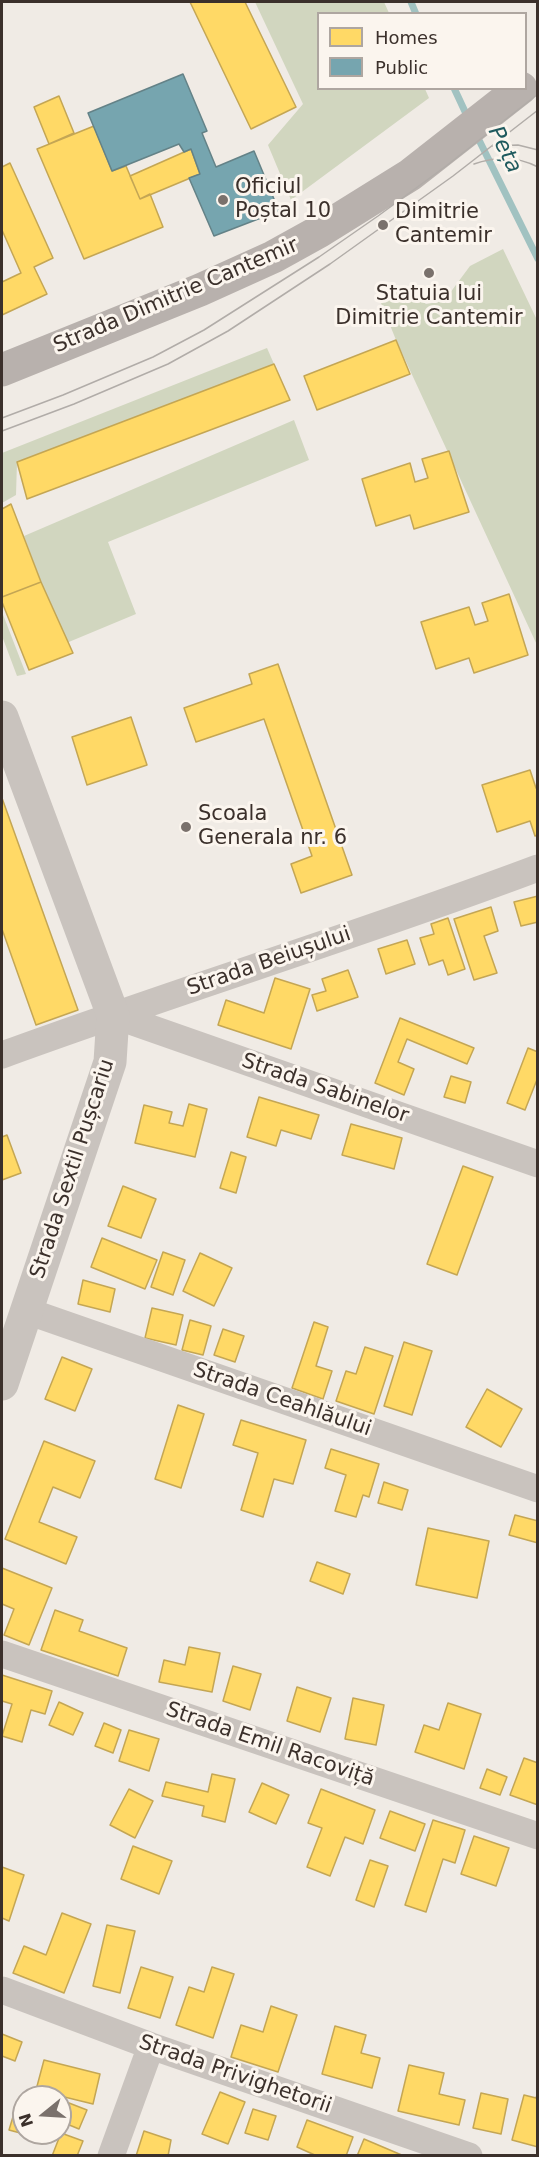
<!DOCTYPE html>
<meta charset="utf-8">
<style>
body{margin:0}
#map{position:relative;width:539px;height:2157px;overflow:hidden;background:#f0ebe5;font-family:"DejaVu Sans",sans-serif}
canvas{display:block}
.frame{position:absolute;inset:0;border:3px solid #3b302b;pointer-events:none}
.legend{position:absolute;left:317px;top:12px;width:210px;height:78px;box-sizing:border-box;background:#fbf5ee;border:2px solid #aea6a0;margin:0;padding:8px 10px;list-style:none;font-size:18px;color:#3b302b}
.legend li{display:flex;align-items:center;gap:12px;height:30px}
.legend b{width:30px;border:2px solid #aea6a0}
.north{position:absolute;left:12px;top:2085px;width:60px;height:60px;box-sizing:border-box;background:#fbf5ee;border:2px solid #aea6a0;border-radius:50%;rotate:252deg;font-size:16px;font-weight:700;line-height:24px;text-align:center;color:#3b302b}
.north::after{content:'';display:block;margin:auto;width:21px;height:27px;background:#7a716c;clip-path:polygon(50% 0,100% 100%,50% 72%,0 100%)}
</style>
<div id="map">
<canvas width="539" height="2157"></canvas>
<div class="frame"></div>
<ul class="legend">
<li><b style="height:16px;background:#ffd966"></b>Homes</li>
<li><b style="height:16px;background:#76a5af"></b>Public</li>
</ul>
<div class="north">N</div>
</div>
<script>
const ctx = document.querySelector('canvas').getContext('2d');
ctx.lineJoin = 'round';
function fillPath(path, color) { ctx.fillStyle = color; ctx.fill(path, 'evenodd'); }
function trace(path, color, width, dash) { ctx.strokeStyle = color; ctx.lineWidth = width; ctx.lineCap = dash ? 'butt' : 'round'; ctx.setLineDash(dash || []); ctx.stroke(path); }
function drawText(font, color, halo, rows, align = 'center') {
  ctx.font = font + ' "DejaVu Sans",sans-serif'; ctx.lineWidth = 6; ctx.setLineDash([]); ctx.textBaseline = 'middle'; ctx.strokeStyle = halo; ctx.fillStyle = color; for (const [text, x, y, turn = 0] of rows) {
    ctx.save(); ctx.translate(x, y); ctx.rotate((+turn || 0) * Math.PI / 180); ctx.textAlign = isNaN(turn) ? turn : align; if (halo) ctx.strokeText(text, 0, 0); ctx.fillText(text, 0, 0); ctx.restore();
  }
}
const green = new Path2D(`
 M255,2H384L389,13L318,14V88L425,89L429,98L291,200L268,145L303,104Z
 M503,249L537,320V645L396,340L379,298L405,287L426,304L444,301L470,266Z
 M267,348L274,364L17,462L16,495L2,503V453Z
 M294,420L309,460L108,542L136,614L64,644L24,536Z
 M2,612L26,674L17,676L2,636Z`);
const homes = new Path2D(`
 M190,2H245L296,107L251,129Z
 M59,96L74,133L49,144L34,107Z
 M94,126L112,171L126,166L140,199L150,194L163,227L84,259L37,149Z
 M191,149L200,174L140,199L130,176Z
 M10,163L53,258L34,267L47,294L2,315V282L21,273L2,230V167Z
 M396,340L410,374L317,410L304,376Z
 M274,364L290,400L27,499L17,462Z
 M449,451L469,512L414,529L410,515L376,526L362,479L410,463L415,482L428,478L422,459Z
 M11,504L41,582L2,597V509Z
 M41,582L73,653L29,670L2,602V597Z
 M509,594L528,655L474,673L469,658L436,669L421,622L469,607L475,625L488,621L482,603Z
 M278,664L352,875L301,893L291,864L312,856L264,719L196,742L184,708L252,684L249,674Z
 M131,717L147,765L87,785L72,737Z
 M530,770L536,788H538V835L535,836L530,821L497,832L482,785Z
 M2,798L78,1010L36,1025L2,929Z
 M538,896V922L521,926L514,902Z
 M491,907L498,931L484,936L497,973L474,980L454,919Z
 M448,918L465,969L448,975L443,960L429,965L420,938L434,934L431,924Z
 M407,940L415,964L386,974L378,949Z
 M348,970L358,997L317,1011L312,995L326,991L322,979Z
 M275,978L310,989L291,1049L218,1025L226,1000L264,1013Z
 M400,1018L474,1048L467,1064L407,1039L398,1062L414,1069L404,1095L375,1083Z
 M528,1048L538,1052V1077L525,1110L507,1103Z
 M451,1076L471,1082L465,1103L444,1097Z
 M259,1097L319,1115L311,1139L281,1130L276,1146L247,1137Z
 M189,1104L207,1109L195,1157L135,1143L144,1105L172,1112L169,1123L183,1126Z
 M351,1124L402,1138L394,1169L342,1155Z
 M7,1135L21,1173L2,1180V1137Z
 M231,1152L246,1157L236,1193L220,1188Z
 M463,1166L493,1177L457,1275L427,1264Z
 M123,1186L156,1199L141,1238L108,1226Z
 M102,1238L157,1260L145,1289L91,1267Z
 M163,1252L185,1260L173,1295L151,1287Z
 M200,1253L232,1268L214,1306L183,1291Z
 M83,1280L115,1289L110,1312L78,1304Z
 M152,1308L183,1315L176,1345L145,1338Z
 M190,1320L211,1326L203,1355L182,1350Z
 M314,1322L328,1327L316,1366L332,1371L323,1399L292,1388Z
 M223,1329L244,1336L235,1362L214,1355Z
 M404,1342L432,1351L412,1415L384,1406Z
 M365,1347L393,1356L374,1414L336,1401L346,1371L356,1374Z
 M62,1357L92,1369L75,1411L45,1399Z
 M487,1389L522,1409L501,1447L466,1427Z
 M178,1405L204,1414L181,1488L155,1479Z
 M241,1420L306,1440L293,1484L274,1479L263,1517L241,1510L258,1453L233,1445Z
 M44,1441L95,1461L80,1498L53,1487L39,1522L77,1537L66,1564L5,1539Z
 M331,1449L379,1464L369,1497L363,1495L356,1517L335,1511L346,1475L325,1468Z
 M384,1482L408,1490L402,1510L378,1503Z
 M515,1515L538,1521V1543L509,1535Z
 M428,1528L489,1541L477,1598L416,1585Z
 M317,1562L350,1574L343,1594L310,1581Z
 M2,1568L52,1588L29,1645L4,1635L14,1609L2,1604Z
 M55,1610L83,1620L79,1631L127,1648L118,1676L41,1650Z
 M189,1647L220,1653L212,1692L159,1682L164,1660L185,1665Z
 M233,1666L261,1674L250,1710L223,1701Z
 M2,1675L52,1691L45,1714L31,1710L22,1742L2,1736L12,1704L2,1701Z
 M297,1687L331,1698L320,1732L287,1721Z
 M353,1698L384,1705L376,1745L345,1739Z
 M59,1702L83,1713L73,1735L49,1725Z
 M448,1703L481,1714L464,1769L415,1752L424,1725L439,1730Z
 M104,1723L121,1730L113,1753L95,1746Z
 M129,1730L159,1739L149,1771L119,1761Z
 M524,1758L538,1763V1805L510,1795Z
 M487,1769L507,1777L500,1795L480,1788Z
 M212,1774L235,1779L225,1822L202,1816L204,1806L162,1796L166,1782L208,1792Z
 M262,1783L289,1795L276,1824L249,1812Z
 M129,1789L153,1801L135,1838L110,1825Z
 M321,1789L375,1810L363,1844L345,1837L330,1876L307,1867L322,1828L308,1823Z
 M390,1811L425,1824L415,1851L380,1838Z
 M433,1820L465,1830L455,1863L443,1859L426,1912L405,1905Z
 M474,1836L509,1848L496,1886L461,1874Z
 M133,1846L172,1861L159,1894L121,1879Z
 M370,1860L388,1866L374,1907L356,1900Z
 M2,1867L24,1875L9,1921L2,1918Z
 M62,1913L91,1924L64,1993L13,1973L24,1946L46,1955Z
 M107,1925L135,1931L120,1993L93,1986Z
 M141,1967L173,1977L160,2018L128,2008Z
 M212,1967L234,1974L213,2038L176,2025L189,1987L204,1992Z
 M271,2006L297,2015L278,2072L231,2057L241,2025L263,2032Z
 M335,2026L366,2035L361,2053L380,2058L372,2088L322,2074Z
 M2,2034L22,2042L15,2061L2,2056Z
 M44,2060L100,2074L93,2104L36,2090Z
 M409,2065L444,2073L439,2094L465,2100L459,2125L398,2111Z
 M220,2092L245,2102L228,2144L202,2134Z
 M538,2092V2147L512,2140L524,2095L536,2098Z
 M481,2093L508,2099L501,2134L473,2128Z
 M18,2100L24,2102V2133H53L50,2141L9,2130Z
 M69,2103L87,2110L79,2129L62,2122Z
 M253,2109L276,2116L268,2140L245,2133Z
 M307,2120L353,2137L346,2156H317L297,2147Z
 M144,2131L171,2140L168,2156H136Z
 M61,2133L83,2141L77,2156H52Z
 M364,2139L404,2156H357Z`);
const public = new Path2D(`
 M183,74L207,131L202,133L216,167L254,151L279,211L214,236L189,178L200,174L191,149L184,152L179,144L112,171L88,113Z`);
const stream = new Path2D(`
 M411,2L416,14
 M454,88L468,118
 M476,134L538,259`);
const minor = new Path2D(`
 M113,1015L538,1164
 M2,1055C179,990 360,935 538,868
 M27,1311L538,1489
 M2,1654L538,1836
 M2,1990L151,2046L469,2156
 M111,2156L151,2046`);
const tertiary = new Path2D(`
 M2,717L113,1015L110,1062L2,1384`);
const primary = new Path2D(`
 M2,370L200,290L273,257L320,231L410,175L521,88`);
const tram = new Path2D(`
 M492,146L518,145L538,150
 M474,164C496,156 517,156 538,167
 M2,418L63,395L153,357L204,330L319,257L378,216L446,166L538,94
 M2,431L74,404L168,364L228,331L330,264L453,176L538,110`);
const markers = [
 [223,200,6,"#7a716c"],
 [383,225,6,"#7a716c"],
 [429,273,6,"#7a716c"],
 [186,827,6,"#7a716c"]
];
const poiNames = [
 ["Oficiul",235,188],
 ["Poștal 10",235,212],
 ["Dimitrie",395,213],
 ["Cantemir",395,237],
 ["Statuia lui",429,295,"center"],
 ["Dimitrie Cantemir",429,319,"center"],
 ["Scoala",198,815],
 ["Generala nr. 6",198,839]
];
const streetNames = [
 ["Strada Dimitrie Cantemir",176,296,-23],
 ["Strada Beiușului",269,962,-19],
 ["Strada Sabinelor",325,1089,19],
 ["Strada Sextil Pușcariu",73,1169,-72],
 ["Strada Ceahlăului",282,1400,19],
 ["Strada Emil Racoviță",270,1745,19],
 ["Strada Privighetorii",235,2075,19]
];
const waterNames = [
 ["Peța",504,150,64]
];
fillPath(green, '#d1d6bf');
fillPath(homes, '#ffd966');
trace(homes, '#c4a654', 1.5);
fillPath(public, '#76a5af');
trace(public, '#648287', 1.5);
trace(stream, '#a1c2c1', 7);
trace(minor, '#c9c3be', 27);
trace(tertiary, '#c9c3be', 33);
trace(primary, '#b8b1ad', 33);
trace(tram, '#b1aca8', 1.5);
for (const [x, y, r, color] of markers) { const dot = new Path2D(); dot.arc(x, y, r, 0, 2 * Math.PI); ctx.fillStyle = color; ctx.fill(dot); trace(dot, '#fbf5ee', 2); }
drawText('21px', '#3b302b', '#fbf5ee', poiNames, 'left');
drawText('21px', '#3b302b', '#fbf5ee', streetNames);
drawText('italic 22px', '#1f5a5e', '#fbf5ee', waterNames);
</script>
